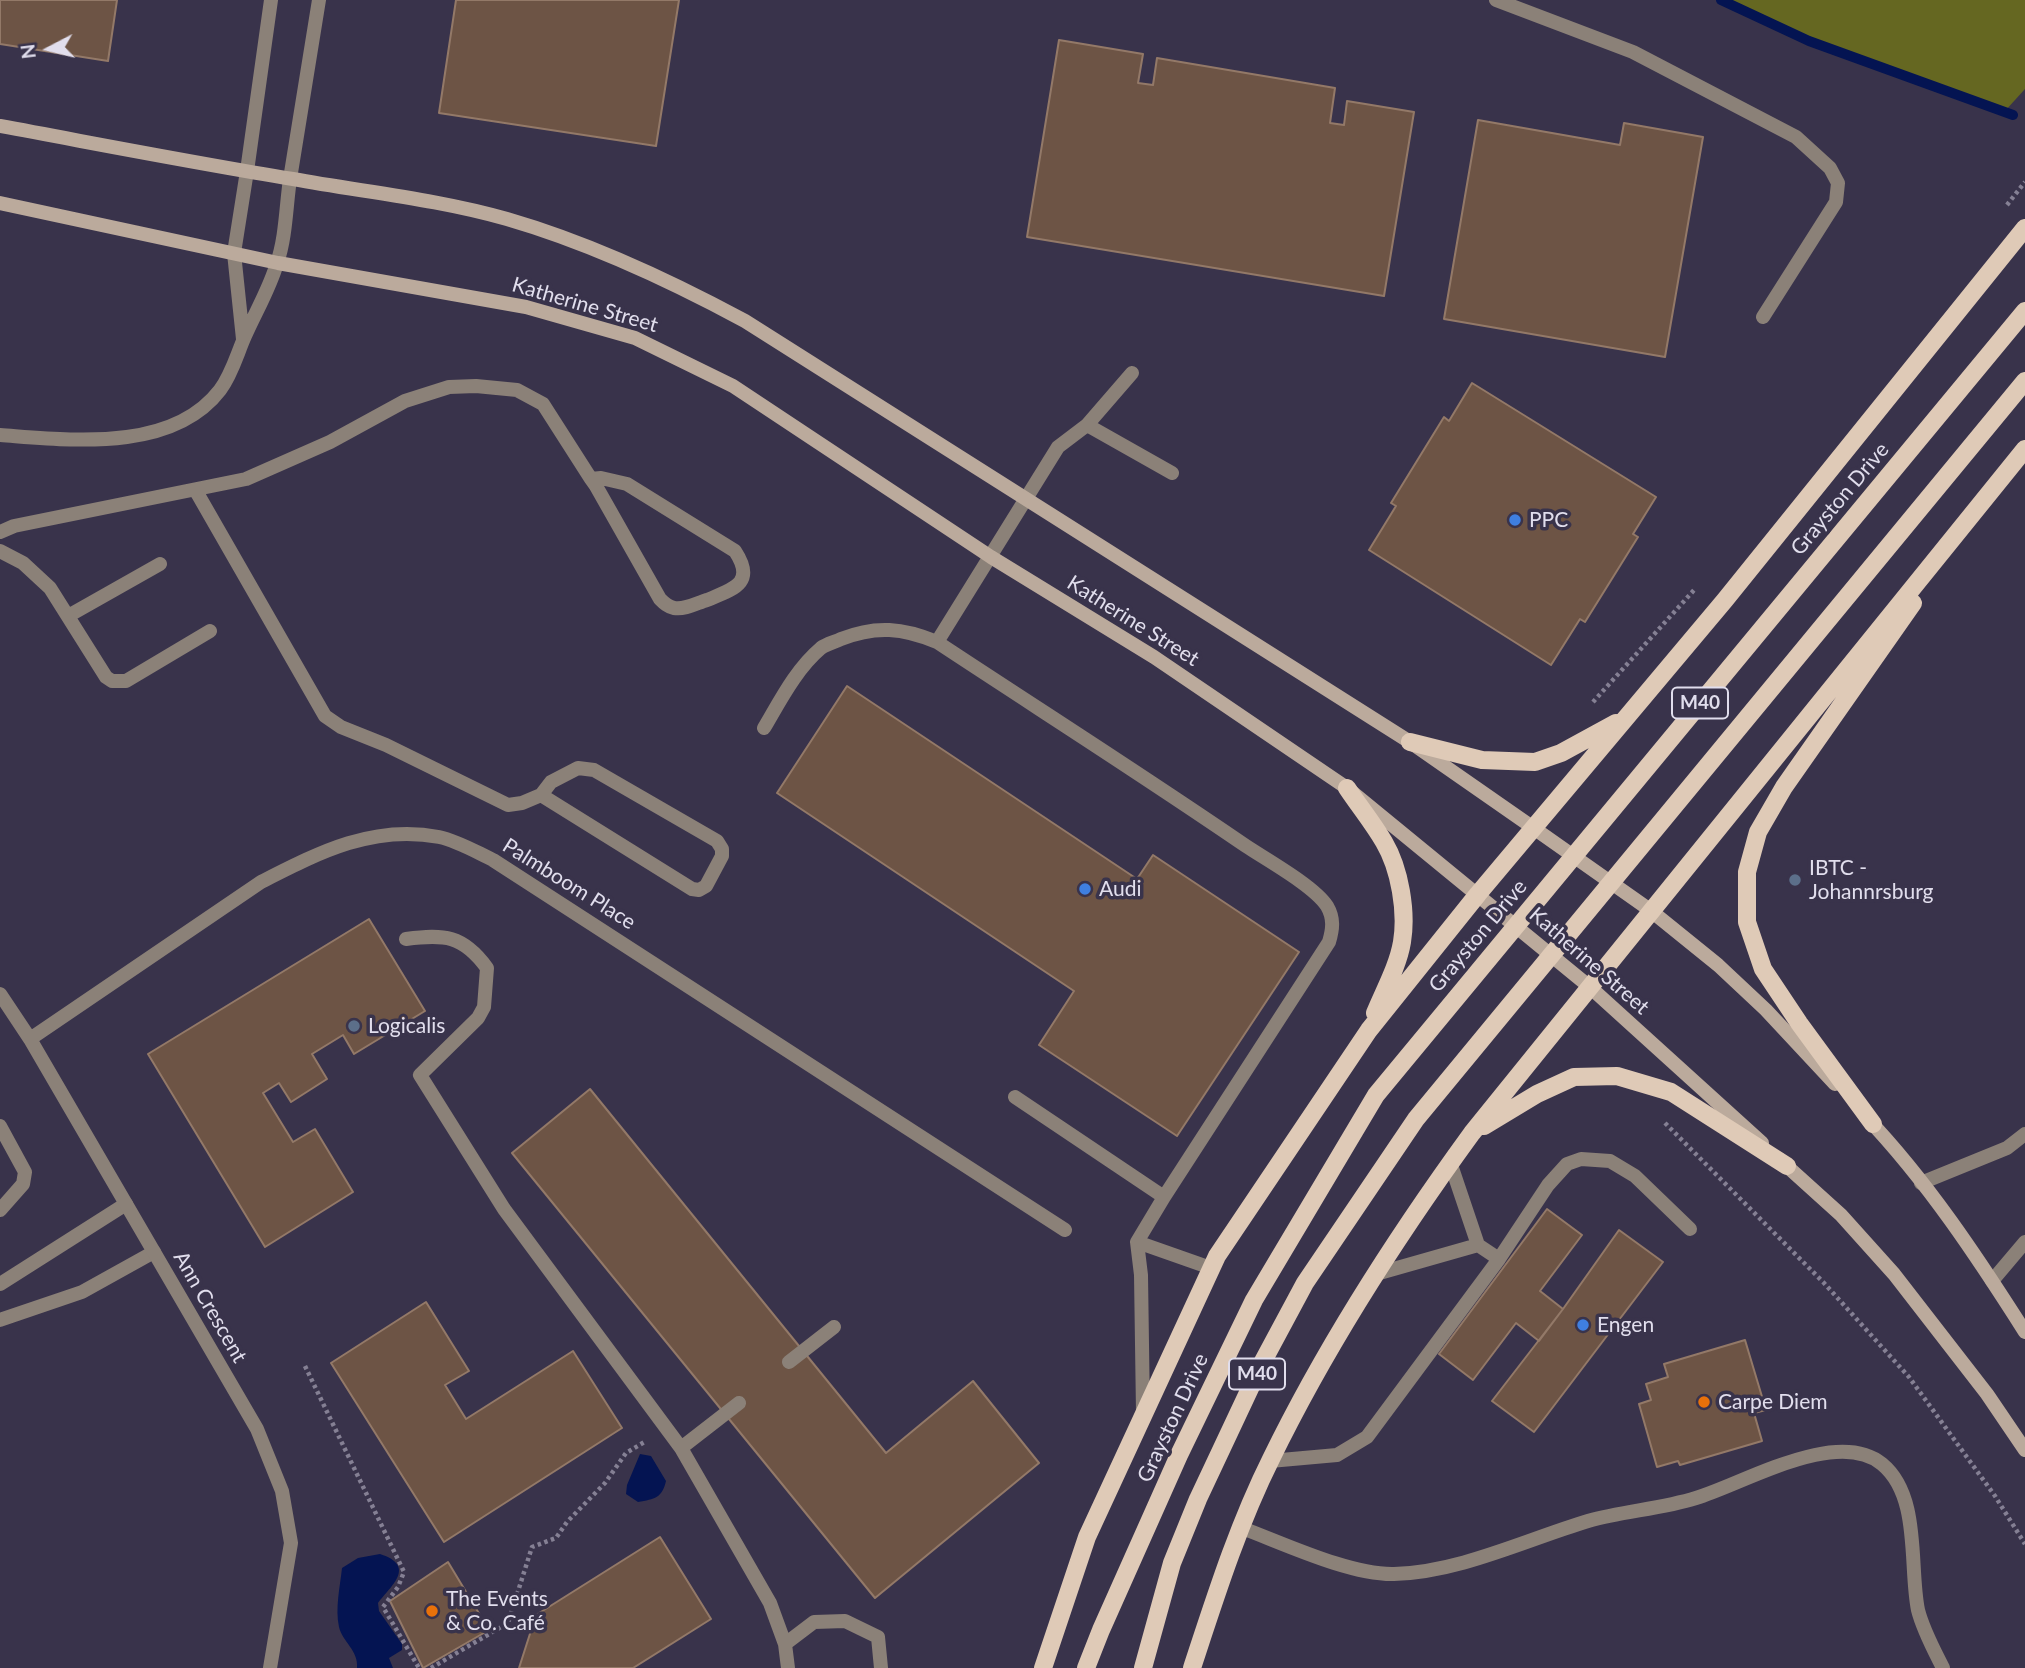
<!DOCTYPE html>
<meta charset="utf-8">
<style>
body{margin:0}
#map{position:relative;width:2025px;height:1668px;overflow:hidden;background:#39334b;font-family:Lato,sans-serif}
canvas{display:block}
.north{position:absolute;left:14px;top:14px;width:70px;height:70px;-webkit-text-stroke:5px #39334b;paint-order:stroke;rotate:263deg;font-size:19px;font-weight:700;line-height:28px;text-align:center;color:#e1deed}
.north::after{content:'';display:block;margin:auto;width:24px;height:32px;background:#e1deed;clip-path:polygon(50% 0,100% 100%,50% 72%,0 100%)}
</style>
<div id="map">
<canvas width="2025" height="1668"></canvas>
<div class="north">N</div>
</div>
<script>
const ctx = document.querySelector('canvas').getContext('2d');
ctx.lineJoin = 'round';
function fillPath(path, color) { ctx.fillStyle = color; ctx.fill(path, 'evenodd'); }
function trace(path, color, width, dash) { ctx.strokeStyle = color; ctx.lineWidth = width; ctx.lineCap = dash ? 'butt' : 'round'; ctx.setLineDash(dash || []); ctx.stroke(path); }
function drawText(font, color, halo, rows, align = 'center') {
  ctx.font = font + ' Lato,sans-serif'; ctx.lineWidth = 7; ctx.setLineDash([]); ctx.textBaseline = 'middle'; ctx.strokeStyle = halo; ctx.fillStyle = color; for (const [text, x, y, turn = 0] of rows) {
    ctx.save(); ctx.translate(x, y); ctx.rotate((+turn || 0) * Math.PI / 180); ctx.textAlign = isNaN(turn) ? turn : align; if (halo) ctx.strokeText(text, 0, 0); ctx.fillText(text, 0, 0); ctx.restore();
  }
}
const forest = new Path2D(`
 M1722,0H2025V89L2005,111L1809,41Z`);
const water = new Path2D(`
 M640,1454L651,1456L666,1481C662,1498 655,1499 638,1502L626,1494L627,1485Z
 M380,1554C417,1566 391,1586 378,1603L379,1611L402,1644V1650L389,1658L393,1668H357C359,1651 342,1641 339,1627C335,1608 340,1587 342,1568L358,1558Z`);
const stream = new Path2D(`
 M1721,0L1809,41L2013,115`);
const building = new Path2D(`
 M0,0H117L108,61L0,44Z
 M456,0H679L656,146L439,113Z
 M1059,40L1143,54L1138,83L1153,85L1157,58L1335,88L1330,123L1344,125L1347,101L1414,112L1384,296L1027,237Z
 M1478,120L1620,145L1624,123L1703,137L1665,357L1444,319Z
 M1472,383L1656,497L1633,534L1638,537L1585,622L1580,619L1551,665L1369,550L1396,506L1391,503L1444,417L1449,421Z
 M847,686L1137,879L1153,855L1299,952L1177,1136L1039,1045L1074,991L777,793Z
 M369,919L425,1011L354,1054L343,1035L312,1054L327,1079L291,1102L279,1083L263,1093L293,1142L315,1129L353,1192L265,1247L148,1054Z
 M590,1089L886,1453L973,1381L1039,1463L875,1598L512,1153Z
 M1547,1209L1582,1235L1540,1291L1563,1309L1539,1341L1516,1323L1473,1380L1439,1354Z
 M1619,1230L1663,1262L1534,1432L1492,1401L1563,1309Z
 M426,1302L469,1371L445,1385L466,1419L573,1351L622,1428L444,1542L331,1363Z
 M1745,1340L1766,1410L1754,1413L1762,1441L1680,1465L1678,1461L1657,1467L1639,1404L1651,1400L1646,1384L1668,1377L1664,1364Z
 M660,1537L711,1619L633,1668H519L536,1615Z
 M448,1562L489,1630L423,1668L390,1601Z`);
const path = new Path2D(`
 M2007,205L2025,182
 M1593,702L1695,589
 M1665,1123L1824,1283L1909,1377L1995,1496L2025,1544
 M305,1366L404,1572L398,1587L383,1607L419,1668
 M431,1668L508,1623L532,1547L556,1538L567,1522L605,1483L626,1453L646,1441`);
const service = new Path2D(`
 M1496,0L1633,52L1796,137L1830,168L1838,183L1836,202L1763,317
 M247,171L271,0
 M290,179L319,0
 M1087,425L1132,373
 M196,491L325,716L341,727L386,745L508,805L522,803L541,795L551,782L578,768L594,770L717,841L722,849V856L706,886L699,890L692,889L541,795
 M0,532L14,526L246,479L330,442L405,401L449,387L476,386L517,390L543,404L591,479L596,486L660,599C664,603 668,607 674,608C685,610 697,603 707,600C734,589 756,583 735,551L627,484L601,478L591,479
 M0,551L23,563L50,588L106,677L112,681H126L210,631
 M68,616L160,564
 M937,642C1040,710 1144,776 1246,846C1267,860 1314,886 1327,906C1334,918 1333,929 1329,942L1164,1197L1015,1097
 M764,728C780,701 796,669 821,648C826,644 835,642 841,639C876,625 903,628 937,642L1058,447L1087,425L1172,473
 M406,939C444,934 463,935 487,968L484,1007L478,1018L420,1075L504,1209L681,1448L770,1603L785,1644L788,1668
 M0,1126L25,1172L23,1184L0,1210
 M1450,1162L1478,1245L1499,1259
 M1921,1183L2007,1148L2025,1134
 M1137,1242L1211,1268
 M1376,1274L1478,1245
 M1992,1281L2025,1242
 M0,1284L126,1204
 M0,1320L82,1292L154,1252
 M789,1362L834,1327
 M1143,1413L1141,1275L1137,1242L1164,1197
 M681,1448L739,1403
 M1270,1461L1337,1455L1367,1437L1499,1259L1548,1185L1567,1164L1581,1159L1610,1161L1635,1176L1690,1229
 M1242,1528C1285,1544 1350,1575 1394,1574C1460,1572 1525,1540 1588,1521C1623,1511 1661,1509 1696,1498C1743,1484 1837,1427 1882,1464C1921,1496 1909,1566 1918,1610C1923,1630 1934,1650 1943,1668
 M785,1644L814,1622L845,1621L878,1637L881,1668`);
const minor = new Path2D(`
 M243,339L234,253L247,171
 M0,435C70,440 172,453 220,390C232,374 237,354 245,336C255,313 270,288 277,263C286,237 286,206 290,179
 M0,994L30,1039L257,1429L282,1491L291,1543L270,1668
 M30,1039L261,882C318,853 373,824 439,837C458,841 476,852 493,860L1065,1230`);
const secondary = new Path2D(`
 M0,126C98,144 195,163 293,179C364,192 437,199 507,219C590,243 669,280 745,321L1410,742L1535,829L1650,910L1718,965L1766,1010L1835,1084
 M0,203L278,263L526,307L635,338L733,386L991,557L1154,657L1347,788L1591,988L1762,1143
 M1866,1117C1927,1181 1978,1258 2025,1332
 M1779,1159L1841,1215L1894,1274L1987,1394L2025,1450`);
const primary = new Path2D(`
 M1410,742L1482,760L1535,762L1561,753L1616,723
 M1347,788C1359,806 1373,823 1384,842C1400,869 1407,912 1402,942C1398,966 1384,991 1375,1013
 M1873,1124L1799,1023L1763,969L1747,922V872L1758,832L1784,787L1913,603
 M1484,1126L1537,1094L1574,1077L1617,1076L1671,1092L1787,1166
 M1043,1668L1087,1537L1217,1256L1369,1030L1478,894L1725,600L2025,228
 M1086,1668L1101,1630L1179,1455L1254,1300L1376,1095L2025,311
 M1143,1668L1172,1563L1198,1499L1261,1365L1305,1283L1416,1119L2025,381
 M1192,1668C1215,1598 1238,1525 1271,1459C1327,1344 1397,1236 1472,1133L2025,449`);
const markers = [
 [1515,520,7,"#3f7fe0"],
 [1795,880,7,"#5c6f8a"],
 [1085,889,7,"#3f7fe0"],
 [354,1026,7,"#5c6f8a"],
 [1583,1325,7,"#3f7fe0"],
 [1704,1402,7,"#e8710a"],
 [432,1611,7,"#e8710a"]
];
const shields = [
 [1700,703,56],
 [1257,1374,56]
];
const shieldNames = [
 ["M40",1700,703],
 ["M40",1257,1374]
];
const streetNames = [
 ["Katherine Street",585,305,16],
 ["Grayston Drive",1840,499,-50],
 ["Katherine Street",1133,621,32],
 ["Palmboom Place",569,884,32],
 ["Grayston Drive",1478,936,-50],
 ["Katherine Street",1589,961,41],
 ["Ann Crescent",210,1307,60],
 ["Grayston Drive",1173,1418,-65]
];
const poiNames = [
 ["PPC",1529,520],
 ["IBTC -",1809,868],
 ["Johannrsburg",1809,892],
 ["Audi",1099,889],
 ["Logicalis",368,1026],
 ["Engen",1597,1325],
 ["Carpe Diem",1718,1402],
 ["The Events",446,1599],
 ["& Co. Café",446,1623]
];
fillPath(forest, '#656721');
fillPath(water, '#041452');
trace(stream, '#041452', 10);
fillPath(building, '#6d5445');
trace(building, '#937968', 2);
trace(path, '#858094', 4.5, [3.5, 3.5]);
trace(service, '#8b8178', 14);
trace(minor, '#8b8178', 14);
trace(secondary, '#bbaa9c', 14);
trace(primary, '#dfcab7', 18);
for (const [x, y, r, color] of markers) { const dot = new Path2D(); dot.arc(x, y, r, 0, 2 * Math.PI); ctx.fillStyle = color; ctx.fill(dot); trace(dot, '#39334b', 2.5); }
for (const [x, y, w] of shields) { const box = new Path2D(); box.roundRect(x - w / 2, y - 15.5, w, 31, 5); ctx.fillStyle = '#39334b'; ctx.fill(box); trace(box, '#e1deed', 2); }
drawText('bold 19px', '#e1deed', null, shieldNames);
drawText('21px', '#e1deed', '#39334b', streetNames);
drawText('21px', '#e1deed', '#39334b', poiNames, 'left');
</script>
